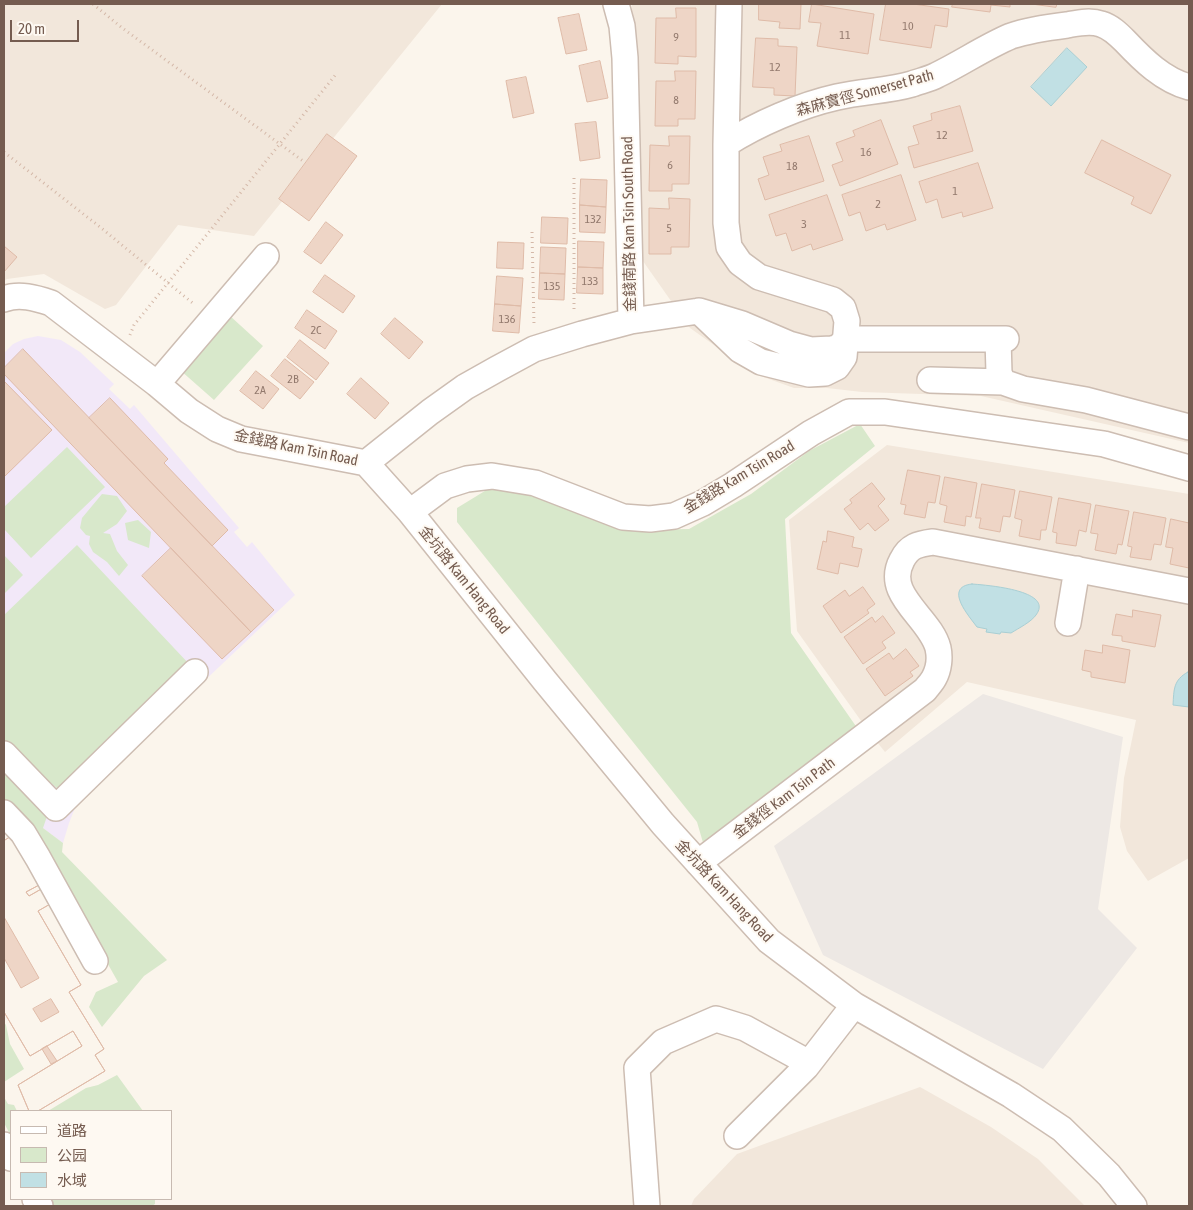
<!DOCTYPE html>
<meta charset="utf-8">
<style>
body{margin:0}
#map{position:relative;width:1193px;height:1210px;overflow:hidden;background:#fbf5ec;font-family:"Asap Condensed","Noto Sans SC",sans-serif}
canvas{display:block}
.frame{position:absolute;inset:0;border:5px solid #755c50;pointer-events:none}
.legend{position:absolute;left:10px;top:1110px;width:162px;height:90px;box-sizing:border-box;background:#fef9f2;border:1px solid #c7bab1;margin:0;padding:6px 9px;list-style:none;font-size:15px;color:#755c50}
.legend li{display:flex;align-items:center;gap:10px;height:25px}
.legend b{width:25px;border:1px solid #c7bab1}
.scale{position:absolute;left:10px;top:20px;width:69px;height:22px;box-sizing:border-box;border:2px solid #755c50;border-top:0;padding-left:6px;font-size:15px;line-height:18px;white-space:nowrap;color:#755c50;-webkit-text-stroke:4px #fef9f2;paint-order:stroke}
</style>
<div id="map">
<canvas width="1193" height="1210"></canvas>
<div class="frame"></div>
<ul class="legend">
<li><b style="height:6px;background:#fff"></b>道路</li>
<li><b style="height:14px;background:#d8e8cb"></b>公园</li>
<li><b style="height:14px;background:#c1e0e4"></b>水域</li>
</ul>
<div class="scale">20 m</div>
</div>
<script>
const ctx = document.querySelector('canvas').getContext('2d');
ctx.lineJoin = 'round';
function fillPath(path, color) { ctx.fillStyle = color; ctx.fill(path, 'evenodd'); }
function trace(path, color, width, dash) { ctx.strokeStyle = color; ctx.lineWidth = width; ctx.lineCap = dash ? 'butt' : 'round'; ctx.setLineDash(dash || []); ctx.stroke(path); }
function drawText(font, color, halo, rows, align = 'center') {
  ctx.font = font + ' "Asap Condensed","Noto Sans SC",sans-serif'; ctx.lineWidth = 4; ctx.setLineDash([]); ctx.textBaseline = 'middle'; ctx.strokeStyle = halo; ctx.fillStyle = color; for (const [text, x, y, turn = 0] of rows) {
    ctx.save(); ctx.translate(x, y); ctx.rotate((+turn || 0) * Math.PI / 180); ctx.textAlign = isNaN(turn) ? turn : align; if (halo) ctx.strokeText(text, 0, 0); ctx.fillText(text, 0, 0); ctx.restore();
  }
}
const residential = new Path2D(`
 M4,4H442L254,236L178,225L116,305L105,309L44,274L7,279L4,281Z
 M632,4H1189V443L981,396L862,392L827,388H794L755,374L690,328L638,254Z
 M887,445L1189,494V858L1148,881L1127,851L1120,827L1124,778L1136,720L967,682L885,752L869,732L797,631L789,520Z
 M920,1087L991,1127L1038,1159L1085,1206H691L694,1199L737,1154Z`);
const industrial = new Path2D(`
 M983,694L1123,737L1098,909L1137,948L1043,1069L823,955L774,846Z`);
const education = new Path2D(`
 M38,336L61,340L80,352L114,384L109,389L130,409L134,405L239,528L234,532L247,547L252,542L295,595L181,703L75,808L69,823L63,843L33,821L4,789V353L13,344L24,339Z`);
const green = new Path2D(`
 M229,315L263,346L214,400L180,370Z
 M860,424L875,446L785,519L791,633L860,732L704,846L697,822L457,522V508L493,486L542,498L645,530L689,529L751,494L809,451Z
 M67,447L105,487L31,558L4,529V507Z
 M102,494L117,496L127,511L117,524L103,533L110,534L117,551L128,565L119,576L107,562L93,552L89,544L90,536L86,535L80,528L82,518Z
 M138,520L151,532L149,548L128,540L125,523Z
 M77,545L190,665L58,789L50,782L55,793L43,828L63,843L62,852L167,960L144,976L102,1027L89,1007L96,992L118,982L40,843L4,822V615Z
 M4,555L23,575L4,594Z
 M4,1022L6,1025L10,1044L24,1069L4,1082Z
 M117,1075L143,1111H48L86,1088L98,1085Z
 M4,1097L8,1104L14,1105L17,1111H11V1136L4,1123Z
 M49,1199H155V1204L152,1206H53Z`);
const water = new Path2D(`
 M1067,48L1087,67L1051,106L1031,87Z
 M972,584C985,585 1055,590 1036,615C1031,622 1019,628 1011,633L1001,632L1000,634L986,632L987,629L977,627C969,616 943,587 972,584Z
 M1188,672H1189V707L1173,705C1174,690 1173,680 1188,672Z`);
const building = new Path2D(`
 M759,4H801L800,29L779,28L780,22L759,20Z
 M812,4L874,14L868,54L817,46L821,23L809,22Z
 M886,4H913L949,9L947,27L935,25L931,48L880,40Z
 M953,4H1010V7L991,5L990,12L952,7Z
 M1032,4H1057L1056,7Z
 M676,8H696V57L678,56V64L655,63L656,18H676Z
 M579,14L587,50L566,54L558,18Z
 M756,38L778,39V46L797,47L795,96L774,95V88L753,87Z
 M600,61L608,98L587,102L579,66Z
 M675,71H696L695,119H678V126H655L656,81H675Z
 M526,77L534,113L513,118L506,81Z
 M960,106L973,151L914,168L908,147L919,144L913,126L932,120L931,114Z
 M881,120L898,164L840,186L832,165L843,161L836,143L855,136L853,131Z
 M596,122L600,158L580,161L575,124Z
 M327,134L357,156L309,221L279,199Z
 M669,136H690L689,184H672V191H649L650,145L669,146Z
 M809,136L824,181L765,200L758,179L769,175L763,157L782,151L780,145Z
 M1102,140L1171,175L1151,214L1131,204L1134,197L1085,173Z
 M978,163L993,208L963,217L962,212L942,218L937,199L926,203L919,182Z
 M901,175L916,220L887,230L885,224L866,231L860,212L849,216L842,195Z
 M581,179L607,180L606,207L580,205Z
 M827,195L843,240L813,250L811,244L792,251L786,233L776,236L769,215Z
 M669,198L690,199L689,247H671V254H649V208L669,209Z
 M580,205L606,207L605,233L580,232Z
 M542,217L568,218L567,244L541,243Z
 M326,222L343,235L321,264L304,252Z
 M578,241L604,242L603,268L578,267Z
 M498,242L524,243L523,269L497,268Z
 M4,246L17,257L4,272Z
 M541,247L566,248L565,274L540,273Z
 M578,267L603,268V294L577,293Z
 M540,273L565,274L564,300L539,299Z
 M325,275L355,296L343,313L313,292Z
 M497,276L523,278L521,306L495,304Z
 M495,304L521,306L519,333L493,331Z
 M307,310L337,331L325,349L295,328Z
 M395,318L423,342L409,359L381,334Z
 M300,340L329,363L316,380L287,357Z
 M23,349L274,610L251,632L4,374V368Z
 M285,359L314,382L300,399L271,376Z
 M256,371L279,389L263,409L240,391Z
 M361,378L389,403L375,419L347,394Z
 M4,381L52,430L4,477Z
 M110,398L168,459L164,463L228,530L212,546L89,418Z
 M908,470L940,476L935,503L928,502L925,518L904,514L906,505L901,504Z
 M945,477L977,483L971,517L966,516L965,526L944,522L947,506L940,504Z
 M872,483L885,499L878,506L889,520L875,531L868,523L860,530L844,509L852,503L850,500Z
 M982,484L1015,490L1010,517L1003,516L1000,532L979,528L981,518H976Z
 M1020,491L1052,497L1046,530H1041L1040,540L1019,536L1022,520L1015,518Z
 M1059,498L1091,504L1086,532L1079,530L1076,546L1056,543L1057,533L1053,532Z
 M1096,505L1129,511L1122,545L1118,544L1116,554L1095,550L1098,534L1091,533Z
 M1134,512L1166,518L1161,545L1154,544L1151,560L1130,557L1132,547L1128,546Z
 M1171,519L1189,523V568L1170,564L1173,548L1166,547Z
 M828,531L854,537L852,547L862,549L858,567L840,563L838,574L817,569L823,541L826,542Z
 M171,548L251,632L222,659L142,576Z
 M863,587L875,604L867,610L869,613L841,633L823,606L845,590L849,596Z
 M1133,610L1161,615L1155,647L1122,641V636L1112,635L1116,614L1132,617Z
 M883,616L895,633L882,642L886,648L863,664L844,637L872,617L875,622Z
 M1103,645L1130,650L1125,683L1091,677V672L1082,670L1085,650L1102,653Z
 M906,649L919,666L910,672L913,676L885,696L866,669L889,653L893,659Z
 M12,836L41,884L26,892L29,896L43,888L52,903L38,911L81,985L69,992L104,1049L95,1055L105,1071L38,1111H29L18,1085L82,1046L73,1031L30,1056L4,1012V958L21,988L39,978L4,917V841ZM51,999L59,1012L41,1022L33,1009Z
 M12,836L41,884L26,892L29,896L43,888L52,903L38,911L81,985L69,992L104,1049L95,1055L105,1071L38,1111H29L18,1085L82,1046L73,1031L30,1056L4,1012V841Z
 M47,1046L57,1061L51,1064L42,1049Z`);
const path = new Path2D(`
 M93,4L121,27L303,161
 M4,152L100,227L195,305
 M574,178V311
 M532,232L534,325
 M130,335L134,325L337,73`);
const minor = new Path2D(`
 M726,144C757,124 801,105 837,97C862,91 888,91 912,84C920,81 930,79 937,75C962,63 985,47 1011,36C1026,31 1051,27 1067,25C1078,23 1090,20 1101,24C1111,27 1118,34 1125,41C1143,60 1163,80 1189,87
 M4,299C19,293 36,298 51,303L157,384L189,411L217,429L241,439L366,463L410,512L545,681L663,824L769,941L854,1005L1011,1095L1062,1129L1109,1175L1134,1206
 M699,311L740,350L761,362L809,374L825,373L837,367L844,357L847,321L843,308L833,300L759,277L740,263L729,247L726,223V144L729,4
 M631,321L699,311L742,324L789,344L811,350L832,349L839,347L846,339H1006
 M998,339L999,373L1003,382L1023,389L1086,400L1189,427
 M930,380L1003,382
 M157,384L266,256
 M366,463L430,412L465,387L497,369L534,349L582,334L631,321L625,58L622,26L616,4
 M410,512L445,486L467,479L492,476L535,483L623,517L650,519L674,516L703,503L733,485L811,433L849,412H885L1104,444L1189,468
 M1068,623L1077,569
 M4,754L56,808L195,672
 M4,813L23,833L38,858L95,961
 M698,863L925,690C928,686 932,682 934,678C939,669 940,657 938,648C930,617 883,595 902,560C909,546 918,544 933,542L1189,591
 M737,1136L806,1067L854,1005
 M4,1145L11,1158
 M35,1199L40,1206
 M647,1206L637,1068L663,1042L716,1019L745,1028L809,1063`);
const numberNames = [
 ["10",908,26],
 ["11",845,35],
 ["9",676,37],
 ["12",775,67],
 ["8",676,100],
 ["12",942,135],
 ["16",866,152],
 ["6",670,165],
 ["18",792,166],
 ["1",955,191],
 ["2",878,204],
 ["132",593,219],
 ["3",804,224],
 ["5",669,228],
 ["133",590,281],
 ["135",552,286],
 ["136",507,319],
 ["2C",316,330],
 ["2B",293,379],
 ["2A",260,390]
];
const streetNames = [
 ["森麻實徑 Somerset Path",865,93,-15],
 ["金錢南路 Kam Tsin South Road",629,224,-91],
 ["金錢路 Kam Tsin Road",296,448,12],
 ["金錢路 Kam Tsin Road",739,477,-31],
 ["金坑路 Kam Hang Road",464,580,51],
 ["金錢徑 Kam Tsin Path",784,798,-37],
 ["金坑路 Kam Hang Road",724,891,47]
];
fillPath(residential, '#f2e7db');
fillPath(industrial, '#ede8e4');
fillPath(education, '#f2e8f8');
fillPath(green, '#d8e8cb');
fillPath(water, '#c1e0e4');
trace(water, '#a9cfd4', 1);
fillPath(building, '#eed5c6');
trace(building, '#dfbba8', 1);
trace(minor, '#cdbdb2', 28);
trace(path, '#d4b8a8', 3, [1, 4]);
trace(minor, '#fff', 25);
drawText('12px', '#937a6e', null, numberNames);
drawText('15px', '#755c50', '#fef9f2', streetNames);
</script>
